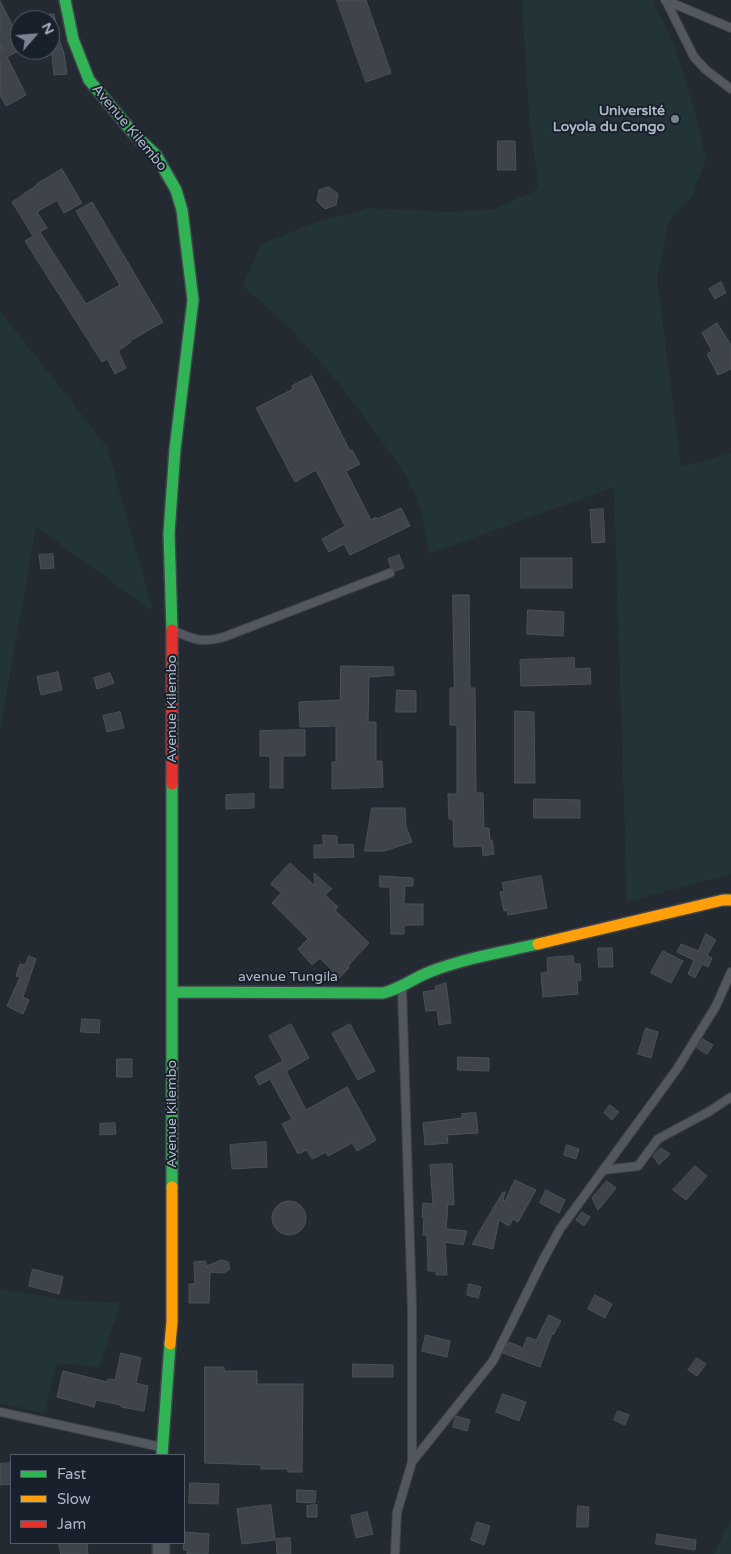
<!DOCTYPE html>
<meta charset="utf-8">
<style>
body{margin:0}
#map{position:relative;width:731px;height:1554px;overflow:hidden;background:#242a31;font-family:"Varela Round",sans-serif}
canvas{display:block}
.legend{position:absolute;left:10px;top:1454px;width:175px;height:90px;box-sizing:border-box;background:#18202b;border:1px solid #535c68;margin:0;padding:6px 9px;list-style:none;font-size:15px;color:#acb5c4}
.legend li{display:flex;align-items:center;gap:10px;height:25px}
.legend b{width:25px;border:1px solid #535c68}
.north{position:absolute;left:10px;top:10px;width:50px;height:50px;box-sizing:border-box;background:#18202b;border:1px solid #535c68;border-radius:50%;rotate:63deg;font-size:14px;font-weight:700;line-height:20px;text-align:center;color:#acb5c4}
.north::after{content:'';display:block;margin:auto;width:18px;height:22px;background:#7c8491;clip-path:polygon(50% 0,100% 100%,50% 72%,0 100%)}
</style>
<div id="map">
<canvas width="731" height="1554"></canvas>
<ul class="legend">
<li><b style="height:6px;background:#30b455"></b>Fast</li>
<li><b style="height:6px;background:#ff9f0a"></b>Slow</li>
<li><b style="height:6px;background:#e5322d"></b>Jam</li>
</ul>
<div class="north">N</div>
</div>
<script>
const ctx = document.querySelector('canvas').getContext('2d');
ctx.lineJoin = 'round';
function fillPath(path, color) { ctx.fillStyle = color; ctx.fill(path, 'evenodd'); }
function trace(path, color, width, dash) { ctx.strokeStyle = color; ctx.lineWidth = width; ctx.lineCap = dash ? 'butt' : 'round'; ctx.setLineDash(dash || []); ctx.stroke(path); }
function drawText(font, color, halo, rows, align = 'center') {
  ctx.font = font + ' "Varela Round",sans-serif'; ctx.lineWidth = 4; ctx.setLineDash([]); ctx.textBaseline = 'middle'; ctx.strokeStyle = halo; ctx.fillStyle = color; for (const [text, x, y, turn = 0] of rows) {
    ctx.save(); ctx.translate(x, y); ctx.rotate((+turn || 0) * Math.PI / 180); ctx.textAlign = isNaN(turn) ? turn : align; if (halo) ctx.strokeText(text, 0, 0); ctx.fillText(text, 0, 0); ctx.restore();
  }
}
const green = new Path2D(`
 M525,0H652L675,47L695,113L706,159L692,197L669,221L657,279L681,467L731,453V874L627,902L614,487L429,554C426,528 421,508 410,484C403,469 390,454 381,440C342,384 296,329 243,286L261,245L308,225L367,208L449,212L494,209L539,189L530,125L522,6Z
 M0,311L107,447L153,611L36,527L0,730Z
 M0,1289L63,1300L121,1303L99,1367L57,1363L44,1413L0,1403Z
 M731,1519V1554H714Z`);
const building = new Path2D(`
 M337,0H366L391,73L366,82Z
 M0,1L20,40V50L7,57L26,95L6,106L0,95V43L4,52L0,43Z
 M50,14H54L60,42L64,53L67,74L54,75L50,37Z
 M498,141H515L516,170H498Z
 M62,169L82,203L64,213L57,200L37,212L47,228L40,232L86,304L120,285L76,211L92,202L163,322L130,341L131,342L118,351L126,368L115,374L107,359L102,362L25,241L33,236L12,202L37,185V184Z
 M329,187L338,194L336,205L325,209L317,201L319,190Z
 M721,282L726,293L715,299L709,289Z
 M717,323L731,345V369L718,375L707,354L712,351L702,333Z
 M312,376L350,451L352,450L360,464L346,471L371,520L376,517L377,519L401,508L410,526L350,555L344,544L329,552L322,539L345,526L316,470L295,482L256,408L293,389L292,386Z
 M603,509L605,542L592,543L590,510Z
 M53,554L54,568L41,569L39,555Z
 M399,555L404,568L395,571L391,568L388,559Z
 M521,558H572V588H521Z
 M453,595H469L470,688H475L476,793H483L484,828H489L490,840H492L494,854L483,856L482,846L454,847L453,819H449L448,794H457V725H450V688H454Z
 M528,610L564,612L563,636L527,634Z
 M574,658L575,669L590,668L591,684L521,686L520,660Z
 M341,666L393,667L394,675L369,677L368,722H376V761H382L383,787L332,789V762H336V726L300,727L299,702L340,700Z
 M58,672L62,690L41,695L37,677Z
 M110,673L114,683L97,689L94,678Z
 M397,690L416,691V712H396Z
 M515,711L534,712L535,783H515Z
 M120,712L124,728L107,732L103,716Z
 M305,730V756H283V788H270V756H260V731Z
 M254,794V808L226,809V795Z
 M534,799L580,800V818H534Z
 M372,808H405L406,827L412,842L384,851H365Z
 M323,835L337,836V845L353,844L354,857L314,858V845H323Z
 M290,863L315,886L314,873L332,889L325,895L338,907L335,910L369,943L348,966L349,968L339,978L320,958L312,965L298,949L308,939L272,903L281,893L271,884Z
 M380,876L413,878V886H405L404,904H423V925H404V934H391L390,887H380Z
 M541,876L547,908L508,915L507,910L504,911L500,892L504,891L502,883Z
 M706,934L716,940L707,955L712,958L708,967L702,964L695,978L688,974L694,960L677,952L681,944L698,951Z
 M598,948H612L613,967H599Z
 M663,951L683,961L671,983L651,973Z
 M29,956L36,959L23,997L29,1000L23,1014L7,1006L20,977L16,976L20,964L25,965Z
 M573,956L574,964H580L581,980L577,981L578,994L543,997L541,973L548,972L547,958Z
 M446,983L451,1023L439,1025L437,1010L426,1011L423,992L436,990L435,987Z
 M82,1019L100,1020L99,1033L81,1032Z
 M291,1024L309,1058L286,1071L306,1110L347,1087L376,1140L357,1151L352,1143L328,1156L326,1152L312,1159L307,1150L298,1154L282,1124L292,1119L270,1079L259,1085L255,1076L283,1061L269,1036Z
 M350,1024L375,1071L358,1080L332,1034Z
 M646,1028L658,1032L651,1058L638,1054Z
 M703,1039L713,1045L707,1054L697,1048Z
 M458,1057L489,1058V1071L458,1070Z
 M117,1059H132V1077H117Z
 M610,1105L619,1112L612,1120L604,1113Z
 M476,1113L478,1133L447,1135L448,1143L425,1145L423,1123L462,1118V1114Z
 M115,1123L116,1134L100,1135V1124Z
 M266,1142L267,1167L232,1169L230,1145Z
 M567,1145L579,1149L576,1159L564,1155Z
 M661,1148L670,1154L659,1165L653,1156Z
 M452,1164L454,1205L448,1204L446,1229L467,1231L463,1245L445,1242L447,1275H436V1271H428L427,1235H423L424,1218L422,1217L423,1203L433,1204L430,1165Z
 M695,1166L707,1176L686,1200L673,1190Z
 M515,1180L536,1190L518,1222L513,1219L509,1226L499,1220L493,1249L472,1244L503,1192H505L503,1200L505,1201Z
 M607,1181L616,1188L598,1210L592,1198Z
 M546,1190L565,1200L559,1213L540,1203Z
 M272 1218a17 17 0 1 1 34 0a17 17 0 1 1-34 0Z
 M582,1212L590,1217L584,1226L576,1220Z
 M222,1260L228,1262L230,1269L224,1273L210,1272L209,1303H189V1284H195L194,1262L206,1261V1266Z
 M33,1269L63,1277L59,1294L29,1286Z
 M469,1284L481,1287L478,1298L467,1295Z
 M595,1295L612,1304L605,1318L588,1309Z
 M549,1315L561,1321L553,1335L552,1334L540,1367L503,1353L509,1342L523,1348L527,1337L536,1340Z
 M426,1335L450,1341L447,1357L422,1351Z
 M121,1353L141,1358L136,1383L148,1386L144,1411L121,1407V1405L96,1400L94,1407L57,1397L63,1371L107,1382L108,1379L115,1380Z
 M697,1358L706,1364L697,1376L688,1370Z
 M353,1364L393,1365V1377H353Z
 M205,1367H224V1371H257V1384H303L302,1472H288V1469H261V1465L205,1463Z
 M503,1394L526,1402L519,1421L496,1412Z
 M618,1411L629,1415L625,1425L614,1420Z
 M456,1416L470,1420L467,1431L453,1427Z
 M11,1463V1484L0,1485V1464Z
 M190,1483L219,1484L218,1504L189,1503Z
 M297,1490L316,1491L315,1503L297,1502Z
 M271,1505L275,1540L242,1544L237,1509Z
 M317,1505V1517H307V1506Z
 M578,1506L589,1507L588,1527H577Z
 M367,1512L373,1534L356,1538L351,1516Z
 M477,1522L490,1526L484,1545L471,1540Z
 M184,1532L209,1534L208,1554H187V1550H184Z
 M657,1534L696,1540L695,1550L656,1544Z
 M290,1538L291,1554H277L276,1539Z
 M59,1543H87L88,1554H61Z`);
const lane = new Path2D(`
 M665,0L731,28
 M666,1L694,57L706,70L731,89
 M174,631C195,640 201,643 224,637L390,573
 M604,1170L638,1166L658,1139L710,1111L731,1097
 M0,1412L161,1447
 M412,1462L493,1361L542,1262L560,1229L677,1069L716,1006L731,972
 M395,1554L397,1512L412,1462V1308L402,988`);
const street = new Path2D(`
 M161,1554V1543`);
const fast = new Path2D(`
 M65,0L73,39L89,80L134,134L156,155L176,190L182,210L193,300L175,449L169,533L172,630
 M172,784V1187
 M172,992L383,993C401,989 415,977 432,971C466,958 503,952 538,944
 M162,1455L170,1344`);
const slow = new Path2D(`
 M538,944L723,900H731
 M170,1344L172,1322V1187`);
const jam = new Path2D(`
 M172,630V784`);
const markers = [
 [675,119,5,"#7c8491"]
];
const poiNames = [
 ["Université",665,111],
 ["Loyola du Congo",665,127]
];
const streetNames = [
 ["Avenue Kilembo",129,128,50],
 ["Avenue Kilembo",172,709,-90],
 ["avenue Tungila",288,977],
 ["Avenue Kilembo",172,1114,-90]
];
fillPath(green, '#223437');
fillPath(building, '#3f444b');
trace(building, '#4b515a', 1);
trace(lane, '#40444a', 10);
trace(street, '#40444a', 19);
trace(fast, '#40444a', 14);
trace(slow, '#40444a', 14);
trace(jam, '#40444a', 14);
trace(lane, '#535860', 8);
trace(street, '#535860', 16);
trace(fast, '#30b455', 11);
trace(slow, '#ff9f0a', 11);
trace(jam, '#e5322d', 11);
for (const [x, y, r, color] of markers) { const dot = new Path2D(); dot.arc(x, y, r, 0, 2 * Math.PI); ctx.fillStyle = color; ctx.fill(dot); trace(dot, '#18202b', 2); }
drawText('bold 14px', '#acb5c4', '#18202b', poiNames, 'right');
drawText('14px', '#acb5c4', '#18202b', streetNames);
</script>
